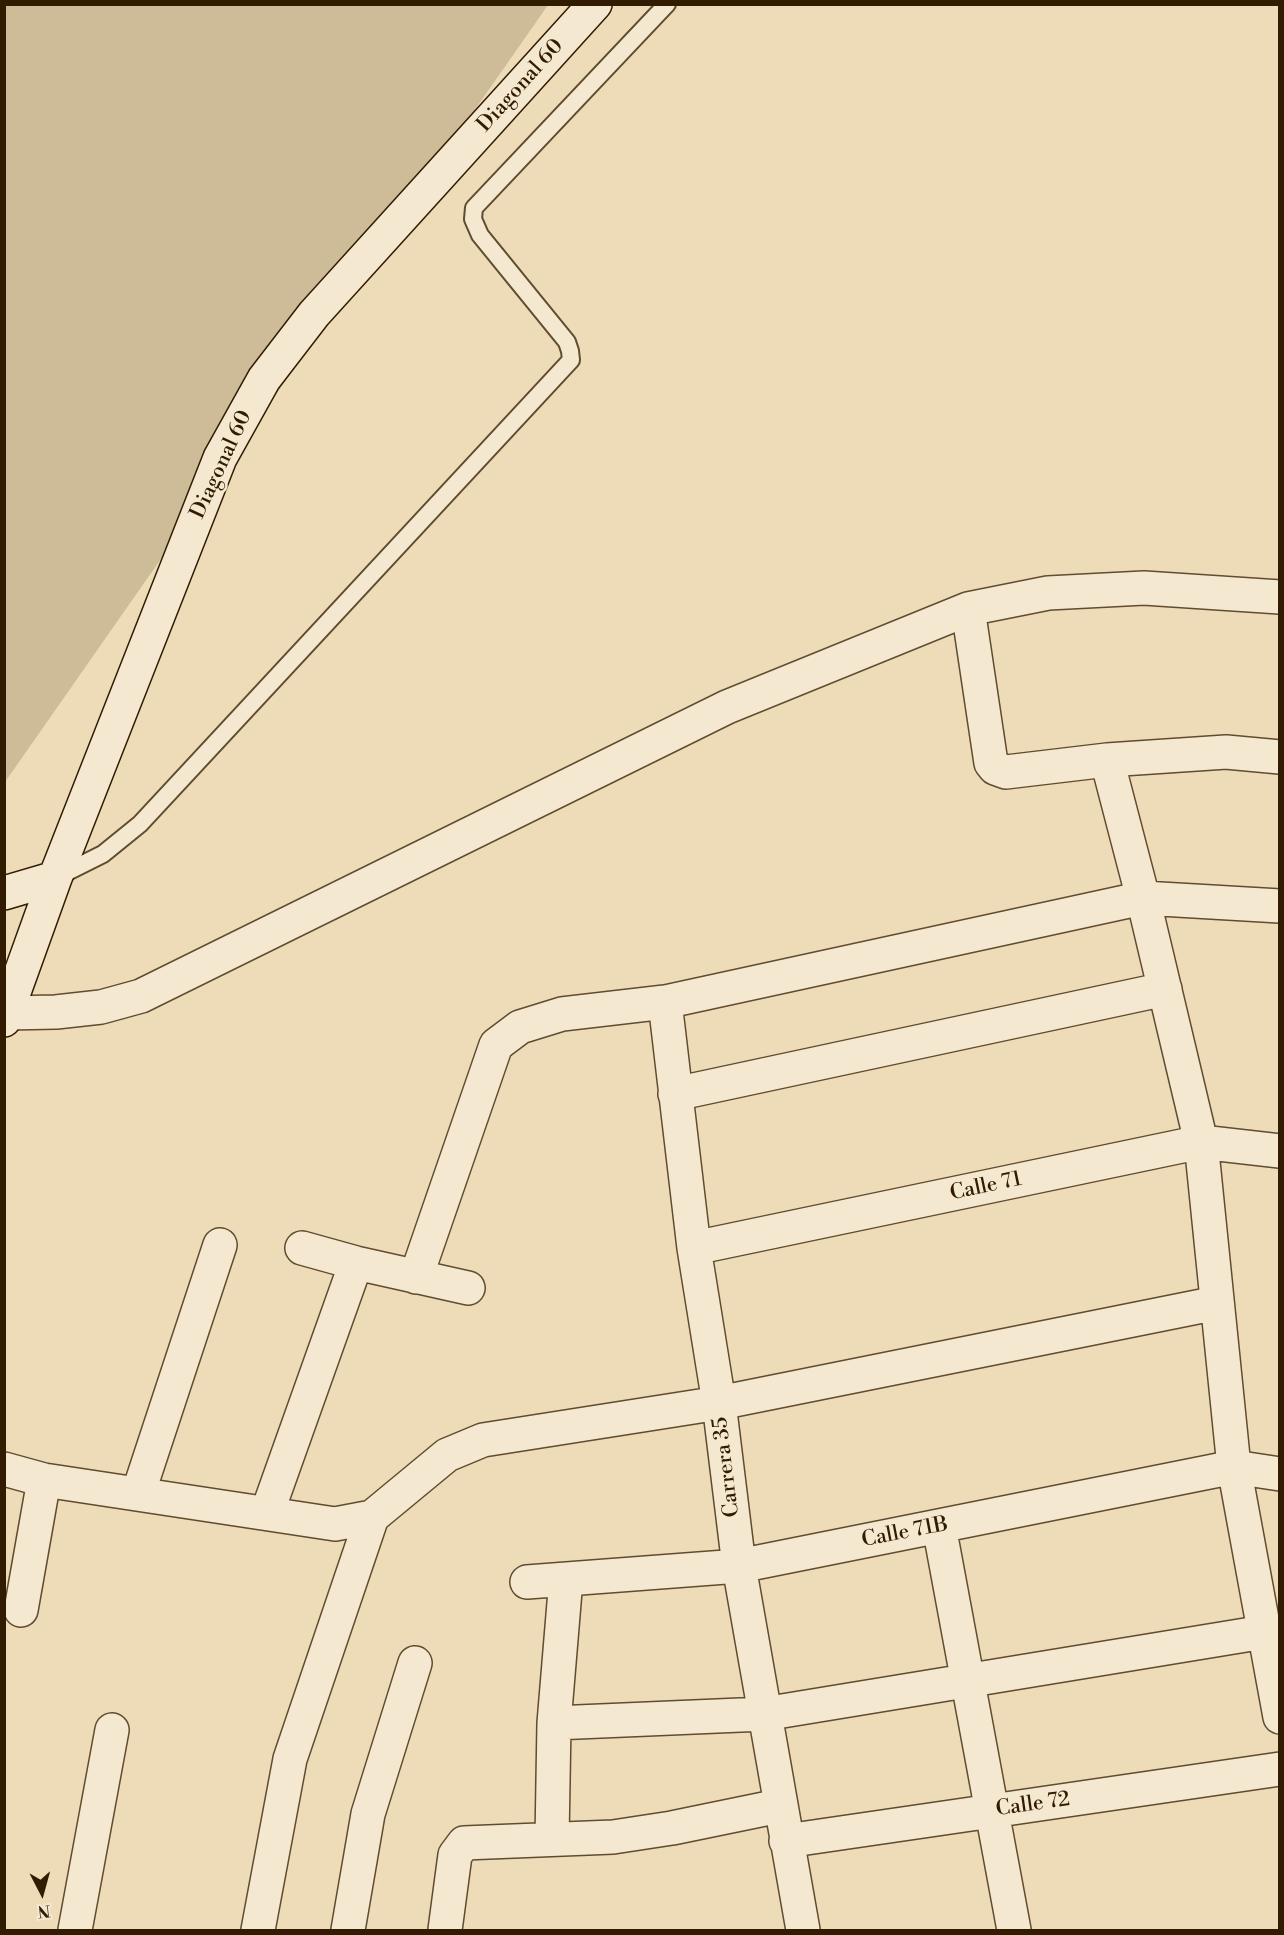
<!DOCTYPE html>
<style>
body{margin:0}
#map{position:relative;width:1284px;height:1935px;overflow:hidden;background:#eedbb7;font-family:"Libre Bodoni",serif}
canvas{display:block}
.frame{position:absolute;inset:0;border:6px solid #311c02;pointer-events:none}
.north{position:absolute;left:12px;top:1863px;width:60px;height:60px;-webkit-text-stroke:4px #f4e8d0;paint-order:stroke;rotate:174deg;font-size:16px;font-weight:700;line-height:24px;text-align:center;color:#311c02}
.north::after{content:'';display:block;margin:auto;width:21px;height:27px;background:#311c02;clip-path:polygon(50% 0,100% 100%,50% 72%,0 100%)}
</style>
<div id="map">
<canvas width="1284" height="1935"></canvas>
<div class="frame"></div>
<div class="north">N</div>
</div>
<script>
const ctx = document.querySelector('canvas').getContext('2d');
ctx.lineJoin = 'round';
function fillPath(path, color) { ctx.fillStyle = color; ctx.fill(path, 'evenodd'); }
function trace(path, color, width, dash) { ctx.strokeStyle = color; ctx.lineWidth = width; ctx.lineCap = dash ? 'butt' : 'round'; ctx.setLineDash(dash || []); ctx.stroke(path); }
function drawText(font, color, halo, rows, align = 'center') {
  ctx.font = font + ' "Libre Bodoni",serif'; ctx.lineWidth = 5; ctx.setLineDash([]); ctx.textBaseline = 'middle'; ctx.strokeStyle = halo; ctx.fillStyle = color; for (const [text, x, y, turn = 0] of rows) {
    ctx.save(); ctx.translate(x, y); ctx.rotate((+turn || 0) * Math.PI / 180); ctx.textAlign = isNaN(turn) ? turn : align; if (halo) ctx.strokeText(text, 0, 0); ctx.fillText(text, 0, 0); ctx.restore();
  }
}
const green = new Path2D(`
 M5,5H548L5,782Z`);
const lane = new Path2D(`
 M59,876L103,854L140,824L571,360L570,351L567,342L480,235L473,219L474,208L667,4`);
const street = new Path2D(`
 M968,609L991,763L995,768L1006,772L1107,760L1226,752L1280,757
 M1107,760L1143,898L1201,1142L1234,1467L1280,1717
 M665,1002L694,1248L719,1403L739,1566L803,1930
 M7,1013L56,1012L101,1007L141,996L727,707L968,609L1048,593L1144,588L1280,597
 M675,1094L1165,989
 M302,1248L356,1263L468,1288
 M694,1248L1201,1142L1280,1151
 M416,1277L496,1045L520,1027L562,1014L665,1002L1143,898L1280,906
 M4,1469L44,1480L335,1524L372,1517L447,1455L483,1440L719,1403L1217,1303
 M138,1494L220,1245
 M267,1513L356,1263
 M939,1526L1014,1930
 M527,1582L739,1566L1234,1467L1280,1474
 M21,1610L44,1480
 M554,1723L764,1714L1264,1632L1280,1635
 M552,1839L554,1723L566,1579
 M786,1841L1280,1769
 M75,1930L112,1730
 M258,1930L290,1759L372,1517
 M348,1930L368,1814L415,1663
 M445,1930L455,1855L464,1843L613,1837L672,1828L779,1806`);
const secondary = new Path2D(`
 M4,893L55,878
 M4,1020L55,878L220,458L264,379L314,314L595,4`);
const streetNames = [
 ["Diagonal 60",521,86,-48],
 ["Diagonal 60",222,465,-65],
 ["Calle 71",986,1187,-12],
 ["Carrera 35",727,1467,-97],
 ["Calle 71B",905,1533,-11],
 ["Calle 72",1033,1805,-8]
];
fillPath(green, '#cebb98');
trace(lane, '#604c2f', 20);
trace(street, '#604c2f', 36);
trace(secondary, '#311c02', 36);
trace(lane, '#f4e8d0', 16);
trace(street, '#f4e8d0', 33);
trace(secondary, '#f4e8d0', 33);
drawText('21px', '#311c02', '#f4e8d0', streetNames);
</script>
